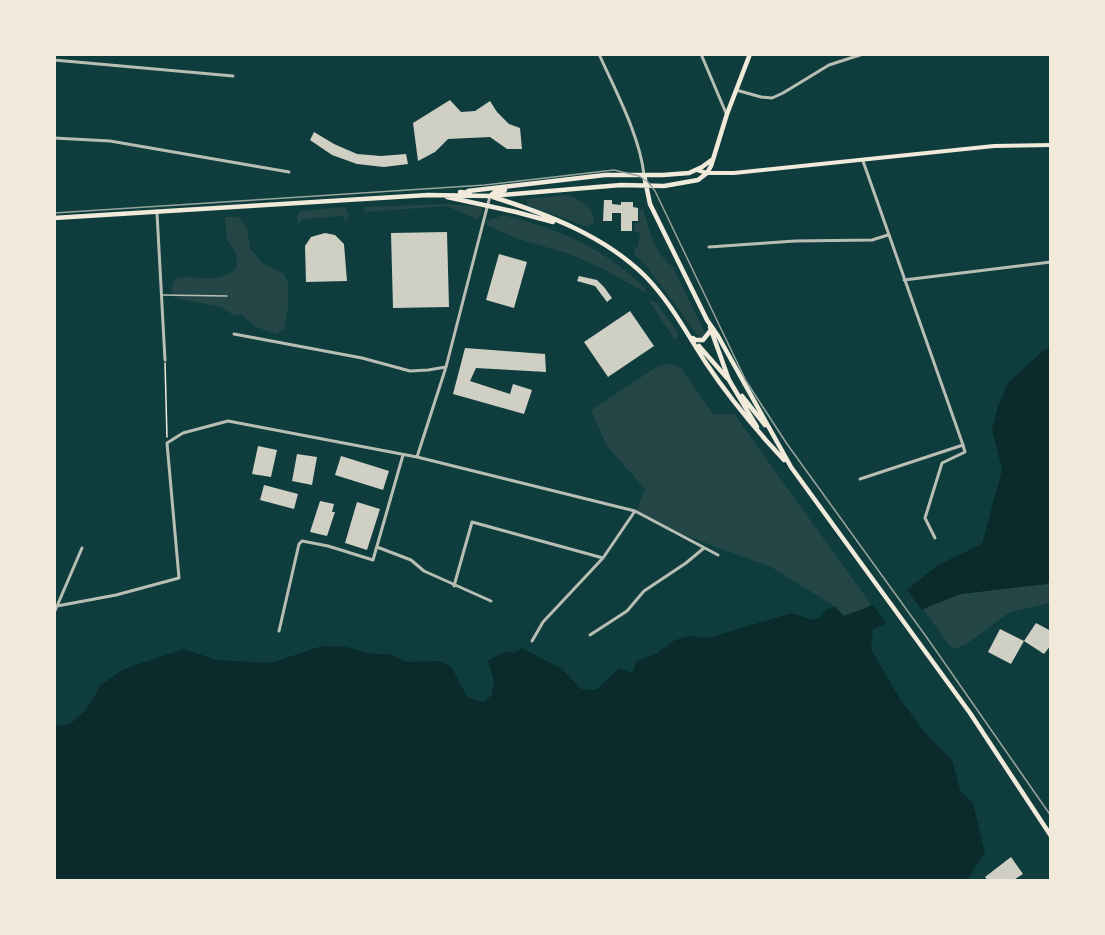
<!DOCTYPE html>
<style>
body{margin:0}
#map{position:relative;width:1105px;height:935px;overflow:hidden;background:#0f3d3e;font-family:Barlow,sans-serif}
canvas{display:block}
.frame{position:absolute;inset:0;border:56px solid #f1e9da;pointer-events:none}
</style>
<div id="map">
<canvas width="1105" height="935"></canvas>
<div class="frame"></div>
</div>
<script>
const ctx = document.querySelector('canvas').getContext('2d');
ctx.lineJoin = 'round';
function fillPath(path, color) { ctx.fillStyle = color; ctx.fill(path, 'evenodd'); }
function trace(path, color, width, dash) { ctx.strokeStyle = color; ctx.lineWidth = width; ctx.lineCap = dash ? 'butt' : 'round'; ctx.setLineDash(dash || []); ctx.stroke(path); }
const green = new Path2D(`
 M567,195C579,199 594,207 594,222L588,227L527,205V199Z
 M446,204L480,207L482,210L480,216L476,219L447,206L364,212L365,207Z
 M345,207L349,215L345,222L344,216L303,219L299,223L297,219L298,214L301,211Z
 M643,209C650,231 654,253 673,267L705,333L701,338L699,337L645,264L635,255L634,248L638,247L640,233L634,232L635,223H639V210Z
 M503,215C555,227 609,250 646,290L644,292L602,268L569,254L515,238L487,225L485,222Z
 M225,217H238L247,227L250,248L262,263L284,274L288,283V308L284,329L277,334L256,327L241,314L233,315L222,307L175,298L171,290L175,279C197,273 218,287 237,267L236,253L227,240Z
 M649,301L655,302L659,306L679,335L675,340Z
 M669,364L680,367L713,414H734L870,603V606L843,616L836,607L771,567L681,534L637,510L645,489L607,446L591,410L658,366Z
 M1051,579V603L1010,612L965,645L954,649L950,646L923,609L960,594L1047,584Z`);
const water = new Path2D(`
 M1051,347V579L1047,584L960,594L873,629L871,649L900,699L927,735L952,760L960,790L973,803L985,853L966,881H54V726L70,724L86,710L101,685L124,669L184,649L216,660L271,663L322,646L346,647L372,654H390L406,662L441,661L452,668L467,697L483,702L491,696L494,681L488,661L506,651L514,653L522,648L562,669L581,689L596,690L619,668L632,673L637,661L657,653L675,640L691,636L708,638L792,613L812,620L821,617L827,609L836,607L843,616L864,609L908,589L938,565L982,544L1002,470L992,429L998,406L1008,383L1044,350Z`);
const pier = new Path2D(`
 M905,587L923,612L888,626L871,602Z`);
const building = new Path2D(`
 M450,100L461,112L475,111L490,101L497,112L509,124L520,128L522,149H507L490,137L448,139L435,152L418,161L413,123Z
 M314,132L334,144L357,154L381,156L406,154L408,164L384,167L357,164L332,155L310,140Z
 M604,200H612V204L621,205V202H633V207L638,208V221H632V231H621V213H612V221H603Z
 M447,232L449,307L393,308L391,233Z
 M325,233L335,235L344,244L347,281L306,282L305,246L311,237Z
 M499,254L527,262L514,308L486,300Z
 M579,276L597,280L604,287L612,298L607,302L595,286L577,281Z
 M630,311L654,346L608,377L584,342Z
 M465,348L545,354L546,372L476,368L470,381L510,394L513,384L532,390L524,414L453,394Z
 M258,446L277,450L271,477L252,474Z
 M297,454L317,457L312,485L292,481Z
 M341,456L389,471L383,490L335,475Z
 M264,485L298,494L294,509L260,500Z
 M320,501L334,504L332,512H335L327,536L310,532Z
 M357,502L380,509L367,550L345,543Z
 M1036,623L1051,631V645L1044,654L1024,641L1011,664L988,652L1000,629L1024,641Z
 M1011,857L1023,874L1012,881H988L985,877Z`);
const path = new Path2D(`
 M165,363L167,437`);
const service = new Path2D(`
 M162,295L227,296`);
const minor = new Path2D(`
 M599,54C615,90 640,136 644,175
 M701,54L726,113
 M54,60L233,76
 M736,90L761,97L772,98L783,93L829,65L863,54
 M54,138L110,141L289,172
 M157,213L165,360
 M709,247L795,241L872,240L888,235
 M904,280L1051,262
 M234,334L362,358L410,371L428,370L446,367
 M417,457L446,367L490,196
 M860,479L963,445L863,161
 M935,538L925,518L942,463L965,452L963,445
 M377,547L411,560L424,571L491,601
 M454,586L472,522L603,558
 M57,606L116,595L179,578L167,443L183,433L228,421L417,457L635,511L718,555
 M54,613L82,548
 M279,631L299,544L302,541L328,546L373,560L403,455
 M590,635L627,611L644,591L686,563L704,548
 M532,641L543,622L603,558L635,511`);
const secondary = new Path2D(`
 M697,170L707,173H734L994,146L1051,145`);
const primary = new Path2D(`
 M644,175L650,204L707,320L718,336L791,467L970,713L1051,836
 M468,191L605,175H663L689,173L702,167L713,159
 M460,192L470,193
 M490,196L495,192L505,190
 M447,197L516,212L553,222
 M493,197C547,214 605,236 646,277C671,303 687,334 706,363C724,390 744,415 765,439
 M54,218L428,195L490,196L621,185L664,186L698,180L707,173L711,166L727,114L750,54
 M710,327L729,380L757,427
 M693,338L696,340H703L711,330
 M699,346L727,378
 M742,396L765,425
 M763,437L784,460`);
const tram = new Path2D(`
 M54,213L485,185L614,170L639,176L648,182L655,191L746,381L787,444L930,642L1051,816`);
fillPath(green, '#244646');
fillPath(water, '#0a2a2b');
fillPath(pier, '#0f3d3e');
fillPath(building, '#cfcfc3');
trace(path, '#f1e9da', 1.5);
trace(service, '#b8beb3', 1.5);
trace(minor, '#b8beb3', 3);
trace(secondary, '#f1e9da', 4);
trace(primary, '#f1e9da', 4.5);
trace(tram, '#97a49c', 1.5);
</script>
